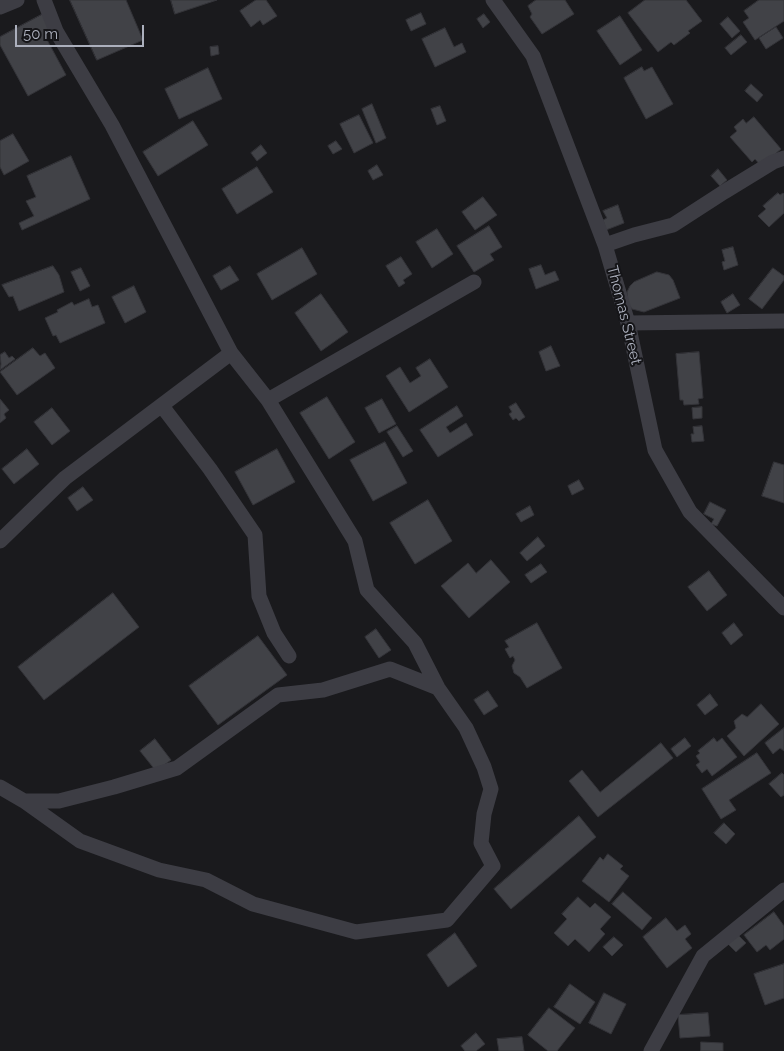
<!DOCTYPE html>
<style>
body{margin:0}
#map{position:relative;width:784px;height:1051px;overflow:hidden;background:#1a1a1d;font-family:Raleway,sans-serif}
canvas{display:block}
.scale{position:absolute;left:15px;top:25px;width:129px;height:22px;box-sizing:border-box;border:2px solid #acb0bd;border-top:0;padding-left:6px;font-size:15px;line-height:18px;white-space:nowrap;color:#acb0bd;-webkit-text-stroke:4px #151518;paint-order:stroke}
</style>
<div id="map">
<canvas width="784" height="1051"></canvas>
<div class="scale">50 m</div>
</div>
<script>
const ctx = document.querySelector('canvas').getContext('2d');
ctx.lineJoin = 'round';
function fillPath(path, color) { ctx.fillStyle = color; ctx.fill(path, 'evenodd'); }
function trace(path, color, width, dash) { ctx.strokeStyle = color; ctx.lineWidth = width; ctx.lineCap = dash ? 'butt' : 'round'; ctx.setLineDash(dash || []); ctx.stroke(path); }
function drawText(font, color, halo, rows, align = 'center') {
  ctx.font = font + ' Raleway,sans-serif'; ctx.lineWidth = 4; ctx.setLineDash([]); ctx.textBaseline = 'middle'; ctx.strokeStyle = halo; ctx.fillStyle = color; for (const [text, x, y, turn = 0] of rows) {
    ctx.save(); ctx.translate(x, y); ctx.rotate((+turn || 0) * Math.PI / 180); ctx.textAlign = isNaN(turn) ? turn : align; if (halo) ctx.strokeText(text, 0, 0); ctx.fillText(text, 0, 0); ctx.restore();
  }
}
const building = new Path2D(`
 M70,0H126L143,40L97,60Z
 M171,0H217L175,14Z
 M256,0H266L277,16L263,25L260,20L251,27L240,11Z
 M536,0H565L574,14L542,34L530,17L532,14L528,6Z
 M645,0H686L702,21L688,31L690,33L674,45L671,42L658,52L628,13Z
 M759,0H784V21L755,40L743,22L749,18L744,11Z
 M421,13L426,24L411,31L406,20Z
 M43,14L52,32L45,36L66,75L28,96L0,45V37Z
 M484,14L490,22L483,28L477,19Z
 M620,16L642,50L620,65L597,31Z
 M728,17L740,31L732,38L720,24Z
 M776,27L783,38L766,49L759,38Z
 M445,28L454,47L462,43L466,52L435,67L422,39Z
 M741,35L747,42L731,55L725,48Z
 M218,46L219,54L211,56L210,47Z
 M642,67L644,71L652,67L673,104L646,119L624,78Z
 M208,68L222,99L179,119L165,89Z
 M751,84L763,95L757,102L745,91Z
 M372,104L386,138L376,143L362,109Z
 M440,106L446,121L437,125L431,109Z
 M359,115L373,143L354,153L340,124Z
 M754,117L781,149L761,166L755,159L752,162L730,137L737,131L734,127L743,119L746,123Z
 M193,121L208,145L158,176L143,152Z
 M13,134L29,161L4,175L0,167V141Z
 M336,141L342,149L333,154L328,146Z
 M261,145L267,153L257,161L251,153Z
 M71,156L90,199L22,230L19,223L34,216L26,201L36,197L27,176Z
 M377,165L383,175L373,180L368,171Z
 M257,167L273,192L237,214L222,189Z
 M718,169L727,180L720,186L711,176Z
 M778,193L780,195L783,193L784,194V213L769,227L758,216L766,209L763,206Z
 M483,197L497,215L475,230L462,212Z
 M618,205L624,223L606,230L603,220L607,218L603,211Z
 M489,226L502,247L490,254L494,260L474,272L457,246Z
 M437,229L453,254L432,268L416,242Z
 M733,247L738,265L724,270L722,262L725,261L722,250Z
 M302,248L317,274L272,300L257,274Z
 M401,257L412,274L403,280L405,283L399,287L386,266Z
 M541,265L545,275L555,271L559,280L536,289L529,269Z
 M53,266L59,275L64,292L19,311L13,296L9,297L2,285Z
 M230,266L239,280L221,290L213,276Z
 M81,268L90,286L80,291L71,272Z
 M773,268L784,276V280L762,309L749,299Z
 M657,272L669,275L673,280L680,298L644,312L632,309L628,304L627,292L630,286L634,282Z
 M134,286L146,312L125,323L112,297Z
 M321,294L348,332L321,351L295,313Z
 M733,294L740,305L727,313L721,302Z
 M89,299L92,307L98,305L105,323L60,343L56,335L53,336L45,318L58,312L57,310L72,302L74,305Z
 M551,346L560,366L546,371L539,352Z
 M33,348L40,356L45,353L55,368L17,395L0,372Z
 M5,352L9,358L12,356L15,359L0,370L1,364L0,355Z
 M699,352L703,398L698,399L699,404L684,405L683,400H680L676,354Z
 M430,359L448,387L409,412L386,376L400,367L410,383L421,376L416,368Z
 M327,397L355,442L329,459L300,413Z
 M0,399L9,410L4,414L6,418L0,423Z
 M382,399L396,424L379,433L365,408Z
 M516,403L525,417L519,421L516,418L513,420L509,414L512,412L509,407Z
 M457,406L463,416L446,427L450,433L466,423L473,435L438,457L420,430Z
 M702,407V418L693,419L692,408Z
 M52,408L70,431L52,445L34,422Z
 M397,426L413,451L403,457L387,432Z
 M702,426L704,441L692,442L691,434H694L693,427Z
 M385,442L407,483L373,501L350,460Z
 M27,449L39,464L14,484L2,469Z
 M277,449L295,482L253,505L235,472Z
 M774,462L784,465V503L762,496Z
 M579,480L584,489L572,495L568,486Z
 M83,487L93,500L77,511L68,498Z
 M428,500L452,541L415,564L390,523Z
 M710,502L726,510L717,526L711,524L714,519L704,514Z
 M530,506L534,515L521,522L516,514Z
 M538,537L545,546L527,561L520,553Z
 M491,560L510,582L469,618L441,586L468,563L476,573Z
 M541,564L547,572L531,583L525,575Z
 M709,571L727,595L707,611L688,587Z
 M113,593L139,627L44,700L18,667Z
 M537,623L562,668L527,688L520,677L514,673L512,666L515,660L513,656L510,658L505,649L509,647L505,641Z
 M734,623L743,635L731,645L722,633Z
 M376,629L391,650L379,658L365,637Z
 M258,636L287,675L218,725L189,686Z
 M488,691L498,706L484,715L474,700Z
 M710,694L718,705L705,715L697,705Z
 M761,704L779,724L744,756L727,736L736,728L734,721L742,714L747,717Z
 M784,728V751L780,748L773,754L765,743Z
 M685,738L691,746L677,757L671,749Z
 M714,738L717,742L722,738L737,757L712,776L707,769L702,773L696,765L700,762L696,756L700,753L698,751Z
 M155,739L171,760L156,771L140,751Z
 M661,743L673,758L598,817L569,781L582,770L600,792Z
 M757,753L771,773L729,800L736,810L721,819L702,789Z
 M782,773L784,775V795L781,797L769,784Z
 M579,816L596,837L511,909L494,889Z
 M724,823L735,834L726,844L714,833Z
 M608,854L623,866L620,869L629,876L609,902L582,881L600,857L603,860Z
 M623,892L652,918L642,930L612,904Z
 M578,897L590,908L595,903L611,917L600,929L605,934L589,952L575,939L568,946L554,933L567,919L562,914Z
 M774,912L784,926V939L770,950L766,945L757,952L744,935Z
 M666,918L677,931L685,925L691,934L685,939L692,948L667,968L643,937Z
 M455,933L477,966L448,987L427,955Z
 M738,935L746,943L736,952L728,944Z
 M614,937L623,945L612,956L603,947Z
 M784,964V998L765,1005L754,974Z
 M570,984L595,1002L580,1024L554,1007Z
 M604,993L626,1004L611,1034L589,1023Z
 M549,1008L575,1028L557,1051H548L528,1035Z
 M708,1013L710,1036L680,1038L678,1015Z
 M476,1033L485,1044L476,1051H465L461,1046Z
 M522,1037L524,1051H499L497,1039Z
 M701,1042L723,1043V1051H701Z`);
const street = new Path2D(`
 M493,0L533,56L605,245L628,323L655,450L690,512L784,608
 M0,7L17,0
 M605,245L634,235L673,225L724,192L773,162L784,158
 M628,323L784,321
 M268,400L474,282
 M162,406L210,469L255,535L259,596L274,633L289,656
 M0,541L65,478L231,353
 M0,787L24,801H59L114,787L177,768L278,695L323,690L390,669L438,688
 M24,801L80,841L159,870L206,880L253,904L356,932L447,920L493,866L481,843L484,814L491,789L484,767L466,728L438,688L415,643L367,590L355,541L268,400L231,353L112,125L56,31L44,0
 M651,1051L703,956L784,890`);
const streetNames = [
 ["Thomas Street",624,315,76]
];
fillPath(building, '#414247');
trace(building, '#343439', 1);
trace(street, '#3d3d44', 15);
drawText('15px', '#acb0bd', '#151518', streetNames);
</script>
